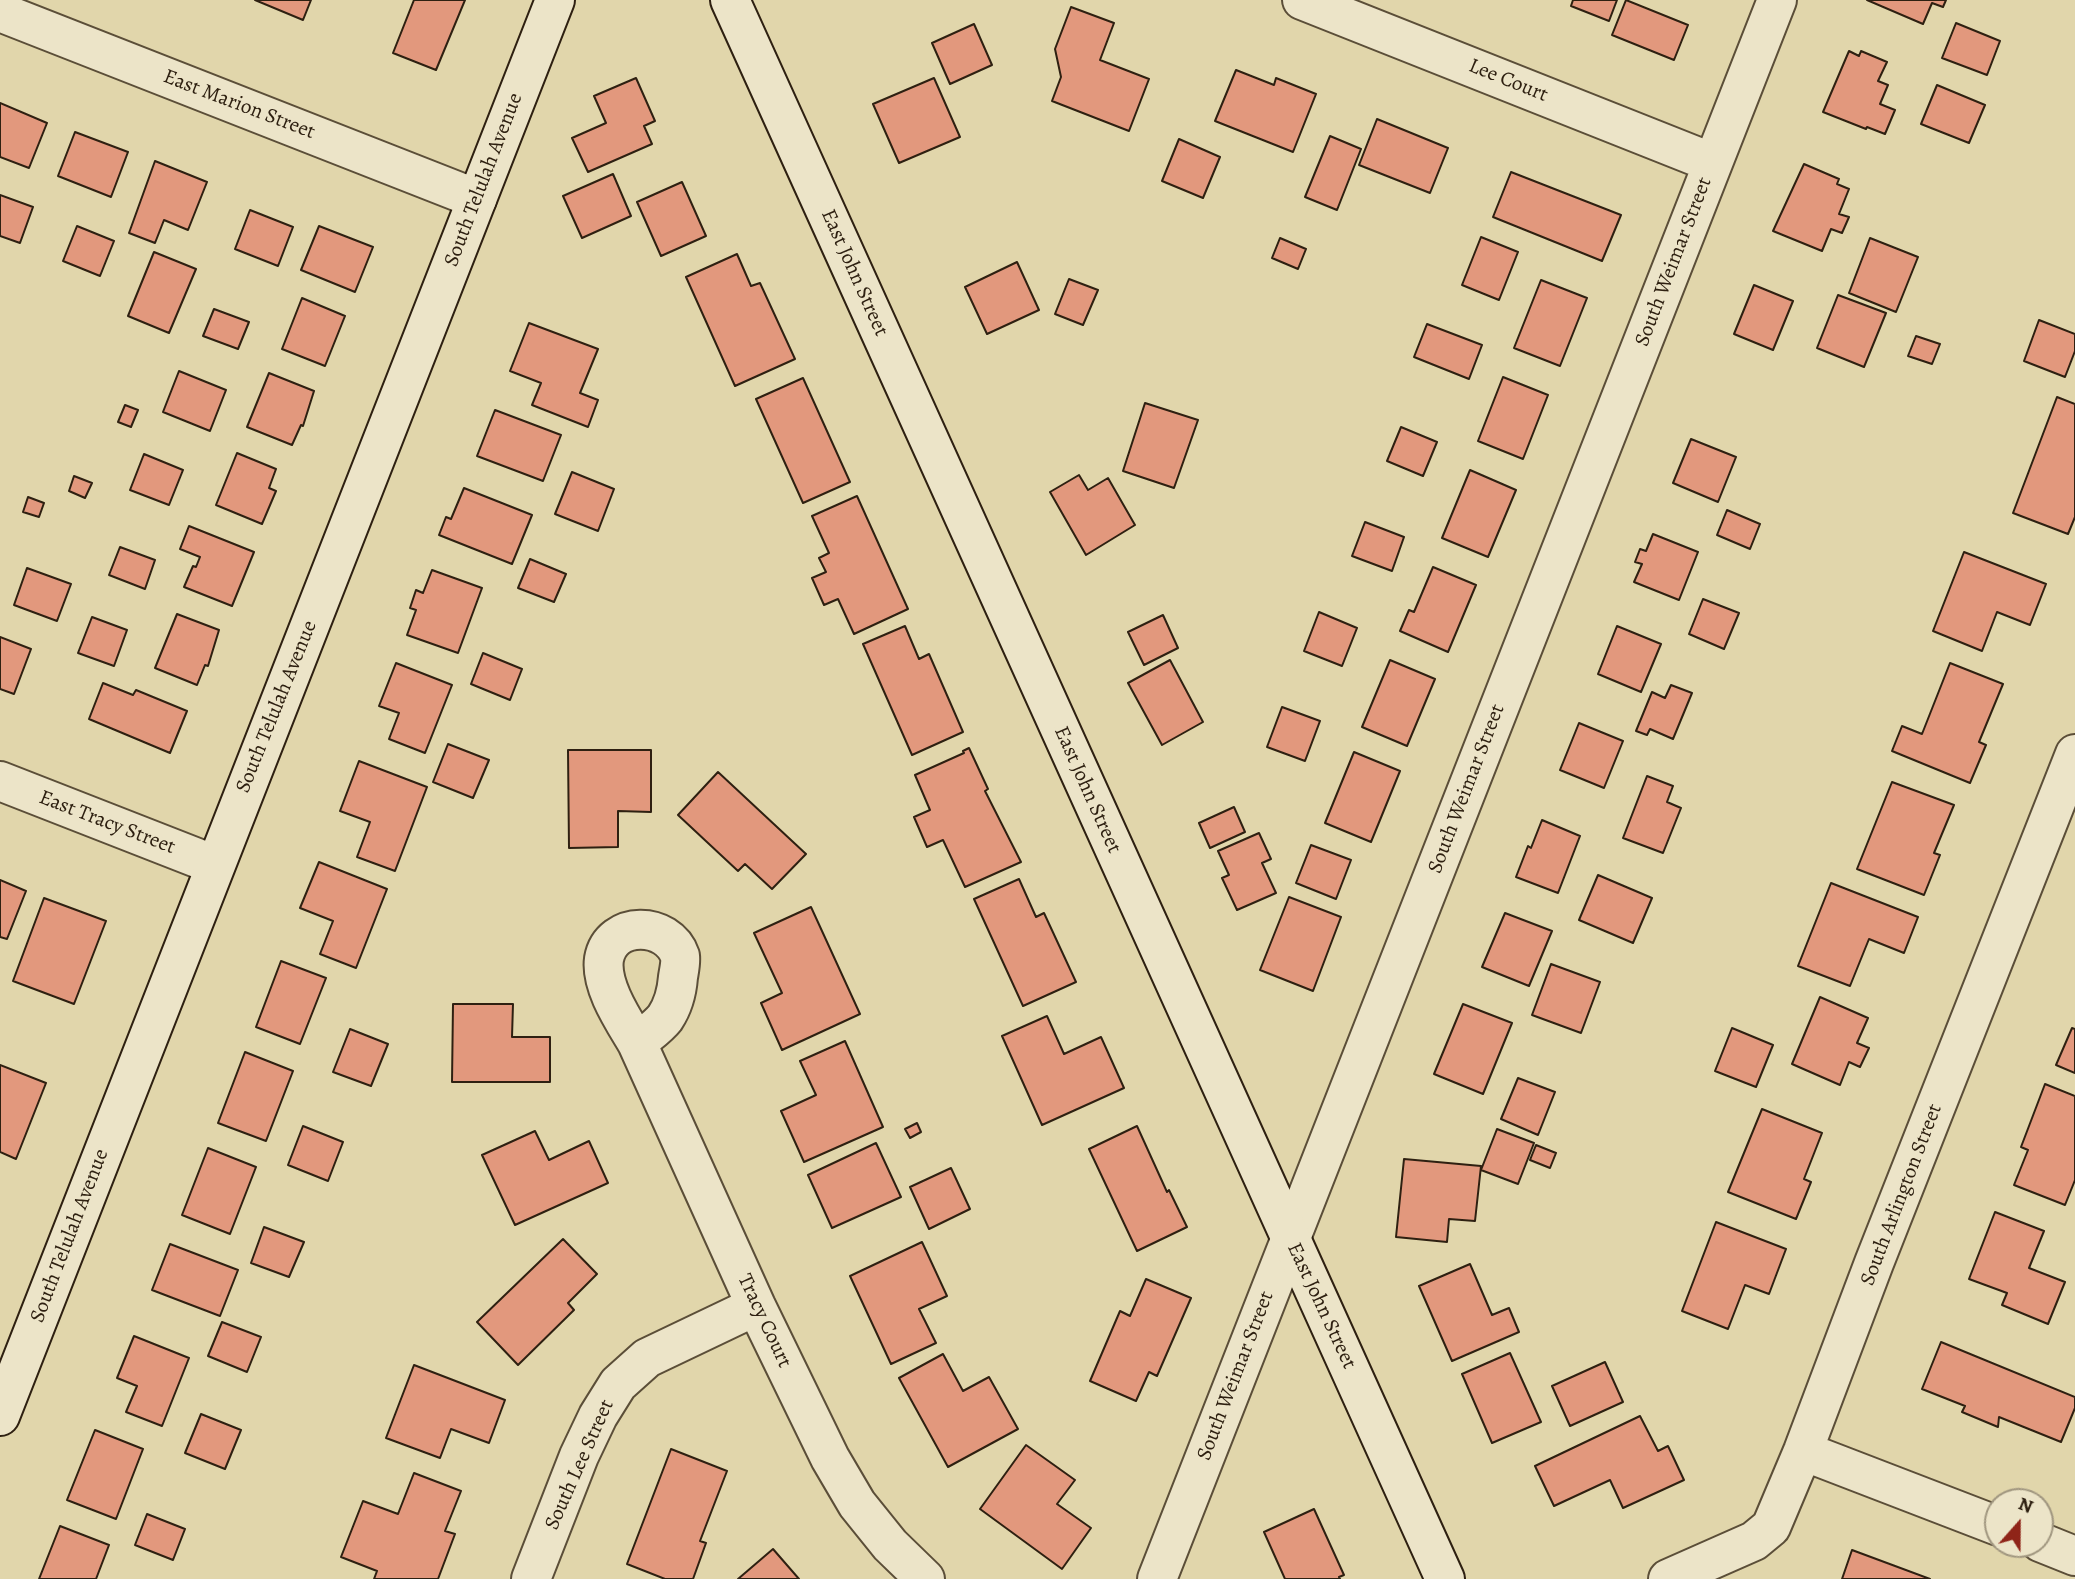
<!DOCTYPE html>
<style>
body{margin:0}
#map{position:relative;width:2075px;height:1579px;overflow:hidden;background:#e1d6ab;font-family:Alegreya,serif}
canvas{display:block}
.north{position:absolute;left:1984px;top:1488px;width:70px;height:70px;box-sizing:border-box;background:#ece4c8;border:2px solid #a0967f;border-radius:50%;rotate:21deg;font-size:19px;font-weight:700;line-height:28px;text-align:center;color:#2e2011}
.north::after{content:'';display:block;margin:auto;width:24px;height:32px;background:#8f2418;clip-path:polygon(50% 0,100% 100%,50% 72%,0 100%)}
</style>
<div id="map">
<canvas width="2075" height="1579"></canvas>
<div class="north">N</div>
</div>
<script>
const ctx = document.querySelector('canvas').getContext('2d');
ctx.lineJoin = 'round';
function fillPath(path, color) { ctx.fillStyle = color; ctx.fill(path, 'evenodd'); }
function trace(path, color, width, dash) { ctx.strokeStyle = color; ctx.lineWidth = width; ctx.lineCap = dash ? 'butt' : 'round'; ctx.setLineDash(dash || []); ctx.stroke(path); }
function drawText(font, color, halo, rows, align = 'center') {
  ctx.font = font + ' Alegreya,serif'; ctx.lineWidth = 6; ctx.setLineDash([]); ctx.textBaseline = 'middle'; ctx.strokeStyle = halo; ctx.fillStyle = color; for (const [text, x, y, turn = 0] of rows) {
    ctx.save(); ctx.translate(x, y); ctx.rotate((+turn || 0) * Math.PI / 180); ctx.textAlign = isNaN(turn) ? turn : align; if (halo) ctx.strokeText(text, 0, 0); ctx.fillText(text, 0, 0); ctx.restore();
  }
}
const building = new Path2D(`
 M255,0H311L303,20Z
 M414,0H465L436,70L393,53Z
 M1573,0H1617L1609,21L1571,6Z
 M1626,0L1688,25L1674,60L1612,35Z
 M1867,0H1946L1943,7L1932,3L1923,24Z
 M1071,7L1114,23L1100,60L1149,79L1129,131L1052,101L1061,77L1055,49Z
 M1956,23L2000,41L1987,75L1942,58Z
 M974,24L992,65L950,84L932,43Z
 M1849,51L1859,56L1861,51L1887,62L1878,81L1888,85L1880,104L1895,110L1885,134L1867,127L1866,129L1823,112Z
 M1236,70L1274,85L1276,78L1316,94L1293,152L1215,121Z
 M636,78L655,121L644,126L652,144L588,172L572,138L606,123L594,96Z
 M934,78L960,137L899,163L873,104Z
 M1937,85L1985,105L1969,143L1921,124Z
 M0,103L47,123L29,168L0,157Z
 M1377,119L1448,148L1430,193L1359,165Z
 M75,132L128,152L111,197L58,176Z
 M1330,136L1361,149L1337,210L1305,197Z
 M1179,139L1220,157L1203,198L1162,181Z
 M155,161L207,182L188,230L164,220L155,243L129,233Z
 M1804,164L1839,179L1837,184L1849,189L1839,214L1849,217L1842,233L1831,229L1822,251L1773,231Z
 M1511,172L1621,215L1602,261L1493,217Z
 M613,174L631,216L582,238L563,196Z
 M682,182L706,236L661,256L637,202Z
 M0,195L33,207L20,243L0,236Z
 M250,210L293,227L278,266L235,249Z
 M77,226L114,241L100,276L63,261Z
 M319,226L373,247L355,292L301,270Z
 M1481,237L1518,252L1499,300L1462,285Z
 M1280,238L1306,249L1298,269L1272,258Z
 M1870,238L1918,257L1896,312L1849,293Z
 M154,252L196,269L169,333L128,316Z
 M737,254L751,286L760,283L795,359L735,386L686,277Z
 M1017,262L1039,310L987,334L965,287Z
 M1069,279L1098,290L1083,325L1055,314Z
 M1541,280L1587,298L1560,366L1514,348Z
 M1754,285L1793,301L1773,350L1734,334Z
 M1838,295L1886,313L1864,367L1817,348Z
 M302,298L345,316L325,366L282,349Z
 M214,309L249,322L238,349L203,336Z
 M2039,320L2075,334V351L2065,377L2024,361Z
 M529,323L598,349L580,393L598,400L588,427L532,405L541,383L510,371Z
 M1427,324L1482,345L1469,379L1414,357Z
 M1916,336L1940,344L1932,364L1908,356Z
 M179,371L226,390L210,431L163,412Z
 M269,373L314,391L303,426L301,425L292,445L247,427Z
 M1503,377L1548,395L1523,459L1478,441Z
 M803,378L850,482L803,503L756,399Z
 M2057,397L2075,404V517L2068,534L2013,513Z
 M1145,403L1198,420L1174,488L1123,471Z
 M125,405L138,410L131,427L118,422Z
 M495,410L561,435L543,481L477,456Z
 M1401,427L1437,442L1423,476L1387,461Z
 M1691,439L1736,457L1718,502L1673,483Z
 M237,453L276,469L269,488L276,491L262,524L216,505Z
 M144,454L183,470L169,505L130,490Z
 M1470,470L1516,490L1488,557L1442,538Z
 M572,472L614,489L598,531L555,514Z
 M1079,475L1088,490L1108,478L1135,525L1086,555L1050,492Z
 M74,476L92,483L85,498L69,491Z
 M464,488L532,515L512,564L439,535L446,517L451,519Z
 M857,496L908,609L854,634L838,599L824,605L812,578L826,572L819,558L829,553L812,516Z
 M28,497L44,503L39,517L23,512Z
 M1727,510L1760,524L1750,549L1717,535Z
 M1365,522L1404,537L1392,571L1352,556Z
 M189,526L254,552L232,606L184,587L193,566L196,567L200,557L180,549Z
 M1653,534L1698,552L1679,600L1634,582L1642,564L1635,562L1640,549L1646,551Z
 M120,547L155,560L145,589L109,575Z
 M1964,552L2046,584L2030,625L1997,612L1982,651L1933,631Z
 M530,559L566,574L554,602L518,588Z
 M1433,567L1476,585L1448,652L1400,631L1409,610L1414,612Z
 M27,568L71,584L57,621L14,605Z
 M432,570L482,588L458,653L407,635L416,610L410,608L416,590L423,593Z
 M1703,599L1739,613L1724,649L1689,634Z
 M1319,612L1357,628L1342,666L1304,651Z
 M177,614L219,630L208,666L205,665L197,685L155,668Z
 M1163,615L1178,648L1144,665L1128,632Z
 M92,617L127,630L114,666L78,653Z
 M905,626L919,659L929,654L963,732L912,755L863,644Z
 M1617,626L1661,644L1641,692L1598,674Z
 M0,637L31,649L14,694L0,689Z
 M483,653L522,669L510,700L471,684Z
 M1170,660L1203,722L1162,745L1128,683Z
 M1390,660L1435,679L1407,746L1362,727Z
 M396,663L452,685L425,753L389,739L399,713L379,706Z
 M1950,663L2003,684L1979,742L1986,745L1970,783L1892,751L1902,726L1922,734Z
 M103,683L133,695L136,690L187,711L170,753L89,719Z
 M1671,685L1692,693L1673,739L1650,729L1647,735L1636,731L1652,692L1665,698Z
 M1282,707L1320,721L1305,761L1267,747Z
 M1579,723L1623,741L1604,788L1560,770Z
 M448,744L489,760L473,798L433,782Z
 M969,748L988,789L985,791L1021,862L965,887L943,840L927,847L914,817L930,810L915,775L964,753L963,751Z
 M568,750H651V812L618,811V847L569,848Z
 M1354,752L1400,771L1371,842L1325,823Z
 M359,761L427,787L395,871L357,857L370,822L340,811Z
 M718,772L806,854L772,889L745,864L738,871L678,815Z
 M1647,776L1673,786L1667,802L1681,808L1663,853L1623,838Z
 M1892,782L1954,805L1934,853L1940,855L1924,895L1857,869Z
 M1234,807L1245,832L1210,848L1199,823Z
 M1542,820L1580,836L1558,893L1516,877L1528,846L1531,848Z
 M1259,833L1271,859L1262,863L1276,893L1237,910L1222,878L1229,875L1218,851Z
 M1311,845L1351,860L1336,899L1296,883Z
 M319,862L387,889L356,968L320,954L333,921L300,908Z
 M1598,875L1652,898L1633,943L1579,920Z
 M1019,879L1036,917L1044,913L1076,982L1023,1006L974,899Z
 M0,880L26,891L7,939L0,937Z
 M1831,883L1918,917L1904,953L1869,939L1850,986L1798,966Z
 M1289,897L1341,917L1313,991L1260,970Z
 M44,898L106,921L74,1004L13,981Z
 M811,907L860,1014L782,1050L761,1003L782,993L754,933Z
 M1505,913L1552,931L1529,986L1482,967Z
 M281,961L326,978L300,1044L256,1027Z
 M1551,964L1600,982L1581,1033L1532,1015Z
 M1820,997L1868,1018L1857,1043L1869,1048L1860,1067L1849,1062L1840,1085L1792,1064Z
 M453,1004H513L512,1037H550V1082H452Z
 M1463,1004L1512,1023L1483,1094L1434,1074Z
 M1047,1016L1064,1054L1101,1037L1124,1088L1042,1125L1002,1036Z
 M1732,1028L1773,1045L1756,1087L1715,1071Z
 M2072,1028L2075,1029V1073L2056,1065Z
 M350,1029L388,1044L371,1086L333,1072Z
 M845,1041L883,1127L804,1162L781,1111L816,1095L800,1061Z
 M245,1052L293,1071L266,1141L218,1123Z
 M0,1065L46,1083L16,1159L0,1152Z
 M1518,1078L1555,1092L1538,1135L1501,1119Z
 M2045,1084L2075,1096V1180L2065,1205L2014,1185L2028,1150L2021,1147Z
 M1762,1109L1822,1133L1804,1179L1811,1182L1796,1219L1728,1192Z
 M917,1123L921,1132L910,1138L905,1129Z
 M303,1126L343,1142L328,1181L288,1165Z
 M1137,1126L1167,1192L1169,1190L1187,1227L1137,1251L1089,1149Z
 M1497,1129L1534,1143L1518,1184L1481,1170Z
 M535,1131L549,1160L589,1141L608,1183L515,1225L482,1155Z
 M876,1143L901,1197L832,1228L808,1175Z
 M1536,1145L1556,1153L1550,1168L1530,1160Z
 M208,1148L256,1167L230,1234L182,1215Z
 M1404,1159L1481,1166L1475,1221L1449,1219L1447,1242L1396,1237Z
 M951,1168L970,1209L929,1229L910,1187Z
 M1995,1212L2044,1231L2029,1268L2065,1282L2048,1324L2002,1305L2007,1293L1969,1279Z
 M1716,1222L1786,1249L1769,1294L1745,1285L1728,1329L1682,1311Z
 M264,1227L304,1242L289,1277L251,1263Z
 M563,1239L597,1274L568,1303L574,1310L518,1365L477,1322Z
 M922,1242L947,1296L919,1309L936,1343L891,1364L850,1276Z
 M170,1244L238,1270L220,1316L152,1290Z
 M1470,1264L1492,1315L1509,1308L1519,1332L1452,1361L1419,1286Z
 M1146,1279L1191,1298L1157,1376L1149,1372L1136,1401L1090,1381L1120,1311L1130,1316Z
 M222,1322L261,1337L247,1372L208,1356Z
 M134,1336L189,1358L162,1426L126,1412L137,1386L117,1378Z
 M1941,1342L2075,1397V1408L2061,1442L1999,1417L1998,1427L1962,1412L1965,1406L1922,1389Z
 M1510,1353L1541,1422L1492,1443L1462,1374Z
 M943,1354L963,1391L989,1377L1018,1429L948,1467L899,1378Z
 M1605,1362L1623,1402L1570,1426L1552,1386Z
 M414,1365L505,1400L489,1443L451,1429L440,1458L386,1438Z
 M201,1414L241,1430L225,1469L185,1453Z
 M1640,1416L1658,1451L1668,1446L1684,1480L1623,1508L1610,1480L1554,1506L1535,1466Z
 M95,1430L143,1449L116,1519L67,1500Z
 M1026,1445L1075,1480L1057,1504L1091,1528L1062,1569L980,1509Z
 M671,1449L727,1471L700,1541L706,1543L693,1579H665L627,1564Z
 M414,1473L461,1491L445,1531L455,1534L438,1579H374L377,1571L341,1557L363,1501L398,1514Z
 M1314,1509L1344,1575L1339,1577L1340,1579H1285L1264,1532Z
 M147,1514L185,1529L173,1560L135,1545Z
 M60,1526L109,1545L96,1579H39Z
 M773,1549L799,1579H738Z
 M1852,1550L1930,1579H1842Z`);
const street = new Path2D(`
 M1302,0L1713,163
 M0,12L477,199
 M0,781L215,865
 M637,1043C646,1035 658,1027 665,1018C673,1006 677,990 678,977C679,971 681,962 680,956C668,921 611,920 604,959C600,986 624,1021 637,1043L756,1306L830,1458L857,1504L890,1545L925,1579
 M1803,1451L1998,1526
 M2040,1542L2075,1556
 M531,1579L579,1456L598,1416L618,1384L647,1358L756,1306
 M1157,1579L1777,0
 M1668,1579L1754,1541L1771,1527L1803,1451L1874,1263L2075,754`);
const secondary = new Path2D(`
 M730,0L1445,1579
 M0,1416L555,0`);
const streetNames = [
 ["Lee Court",1508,81,22],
 ["East Marion Street",239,105,21],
 ["South Telulah Avenue",484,180,-69],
 ["South Weimar Street",1674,262,-69],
 ["East John Street",854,273,66],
 ["South Telulah Avenue",277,707,-68],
 ["South Weimar Street",1467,789,-69],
 ["East John Street",1087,790,66],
 ["East Tracy Street",107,823,21],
 ["South Arlington Street",1902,1195,-69],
 ["South Telulah Avenue",70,1236,-69],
 ["East John Street",1321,1306,65],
 ["Tracy Court",764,1321,65],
 ["South Weimar Street",1236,1376,-69],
 ["South Lee Street",580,1465,-66]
];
fillPath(building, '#e2987d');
trace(building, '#2e2011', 2);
trace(street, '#5b4e38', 42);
trace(secondary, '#2e2011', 42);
trace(street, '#ece4c8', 38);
trace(secondary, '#ece4c8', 38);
drawText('21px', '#2e2011', '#ece4c8', streetNames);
</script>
